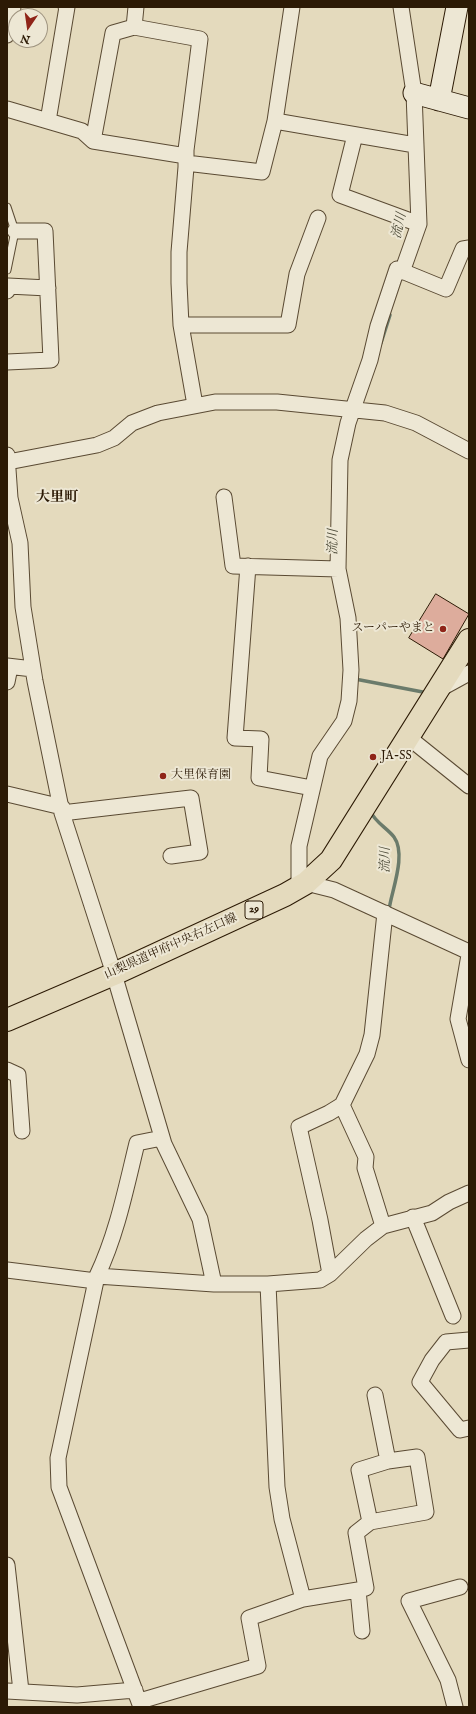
<!DOCTYPE html>
<meta charset="utf-8">
<style>
body{margin:0}
#map{position:relative;width:476px;height:1714px;overflow:hidden;background:#e4dabd;font-family:"IM FELL English",serif}
canvas{display:block}
.frame{position:absolute;inset:0;border:8px solid #2c1a05;pointer-events:none}
.north{position:absolute;left:8px;top:8px;width:40px;height:40px;box-sizing:border-box;background:#ede7d4;border:1px solid #a09581;border-radius:50%;rotate:193deg;font-size:11px;font-weight:700;line-height:16px;text-align:center;color:#2c1a05}
.north::after{content:'';display:block;margin:auto;width:14px;height:18px;background:#8f2418;clip-path:polygon(50% 0,100% 100%,50% 72%,0 100%)}
</style>
<div id="map">
<canvas width="476" height="1714"></canvas>
<div class="frame"></div>
<div class="north">N</div>
</div>
<script>
const ctx = document.querySelector('canvas').getContext('2d');
ctx.lineJoin = 'round';
function trace(path, color, width, dash) { ctx.strokeStyle = color; ctx.lineWidth = width; ctx.lineCap = dash ? 'butt' : 'round'; ctx.setLineDash(dash || []); ctx.stroke(path); }
function fillPath(path, color) { ctx.fillStyle = color; ctx.fill(path, 'evenodd'); }
function drawText(font, color, halo, rows, align = 'center') {
  ctx.font = font + ' "IM FELL English","Noto Serif JP",serif'; ctx.lineWidth = 4; ctx.setLineDash([]); ctx.textBaseline = 'middle'; ctx.strokeStyle = halo; ctx.fillStyle = color; for (const [text, x, y, turn = 0] of rows) {
    ctx.save(); ctx.translate(x, y); ctx.rotate((+turn || 0) * Math.PI / 180); ctx.textAlign = isNaN(turn) ? turn : align; if (halo) ctx.strokeText(text, 0, 0); ctx.fillText(text, 0, 0); ctx.restore();
  }
}
const stream = new Path2D(`
 M381,343L390,315
 M355,677V679L428,693
 M371,812C374,821 388,829 394,837C407,855 391,892 389,910`);
const building = new Path2D(`
 M436,594L469,614L443,659L409,638Z`);
const lane = new Path2D(`
 M7,207L15,231L7,270`);
const street = new Path2D(`
 M401,7L414,93L419,224L402,272
 M134,27L136,7
 M7,35L13,7
 M7,109L82,131L93,141L186,156
 M48,121L67,7H66
 M275,121L415,145
 M355,135L340,195L419,224
 M93,141L113,33L134,27L200,39L186,150V167L179,252V283L181,325L195,405
 M186,163L262,172L275,121L292,7
 M7,291L8,286L48,288
 M181,325H288L297,274L318,218
 M7,362L51,360L45,231H15
 M7,455L10,498L20,543L23,607L35,681L62,813L114,974L164,1144L200,1219L214,1284
 M8,462L97,445L114,438L132,423L158,413L215,402H277L385,413L416,423L469,451
 M224,497L233,566L338,569
 M248,566L235,738L261,739L259,778L312,788
 M7,666L33,669
 M7,682L10,667
 M438,690L469,673
 M408,737L469,786
 M7,794L62,807
 M62,813L191,798L200,852L171,856
 M306,883L334,890L469,952
 M299,887V846L320,756L344,721L349,701L351,670L348,618L338,569L340,460L348,423L370,360L378,326L397,269L446,289L463,249L469,248
 M469,955L458,1019L469,1060
 M7,1070L18,1075L22,1131
 M413,1217L453,1316
 M383,1226L365,1168L366,1157L342,1105L367,1054L372,1035L385,913
 M7,1270L96,1281
 M330,1274L320,1220L299,1127L329,1113L342,1105
 M97,1276L214,1284H268L320,1280L330,1274L366,1239L383,1226L432,1213L449,1202L469,1193
 M268,1284L277,1487L282,1519L303,1599
 M469,1340L446,1342L432,1360L420,1382L460,1430L469,1428
 M370,1522L426,1512L417,1457L388,1461
 M7,1565L21,1691
 M358,1590L366,1588L356,1533L370,1522L359,1470L388,1461L375,1395
 M7,1691L77,1695L135,1690
 M140,1701L258,1666L249,1618L303,1599L358,1590L362,1631
 M141,1707L59,1487L58,1458L97,1276C117,1234 126,1188 137,1143L162,1138
 M455,1707L448,1680L409,1601L460,1587`);
const secondary = new Path2D(`
 M414,93L469,108
 M439,100L457,7`);
const primary = new Path2D(`
 M7,1020L114,974L285,895L306,883L331,860L469,640`);
const markers = [
 [443,629,4,"#8f2418"],
 [373,757,4,"#8f2418"],
 [163,776,4,"#8f2418"]
];
const shields = [
 [254,910,18]
];
const shieldNames = [
 ["29",254,910]
];
const poiNames = [
 ["スーパーやまと",435,629,"right"],
 ["JA-SS",381,757],
 ["大里保育園",171,776]
];
const streetNames = [
 ["山梨県道甲府中央右左口線",171,947,-24]
];
const waterNames = [
 ["流川",400,226,-77],
 ["流川",334,542,-89],
 ["流川",386,860,-90]
];
const quarterNames = [
 ["大里町",57,498]
];
trace(stream, '#6b7b6b', 3.5);
fillPath(building, '#ddac9c');
trace(building, '#2c1a05', 1);
trace(lane, '#5a4a33', 9);
trace(street, '#5a4a33', 17);
trace(secondary, '#2c1a05', 23);
trace(primary, '#2c1a05', 24);
trace(lane, '#ede7d4', 7);
trace(street, '#ede7d4', 15);
trace(secondary, '#ede7d4', 21);
trace(primary, '#e4dabd', 22);
for (const [x, y, r, color] of markers) { const dot = new Path2D(); dot.arc(x, y, r, 0, 2 * Math.PI); ctx.fillStyle = color; ctx.fill(dot); trace(dot, '#ede7d4', 1.5); }
for (const [x, y, w] of shields) { const box = new Path2D(); box.roundRect(x - w / 2, y - 9, w, 18, 3); ctx.fillStyle = '#ede7d4'; ctx.fill(box); trace(box, '#2c1a05', 1); }
drawText('bold 11px', '#2c1a05', null, shieldNames);
drawText('12px', '#2c1a05', '#ede7d4', poiNames, 'left');
drawText('12px', '#2c1a05', '#ede7d4', streetNames);
drawText('italic 13px', '#4c4a38', '#ede7d4', waterNames);
drawText('bold 14px', '#2c1a05', '#ede7d4', quarterNames);
</script>
